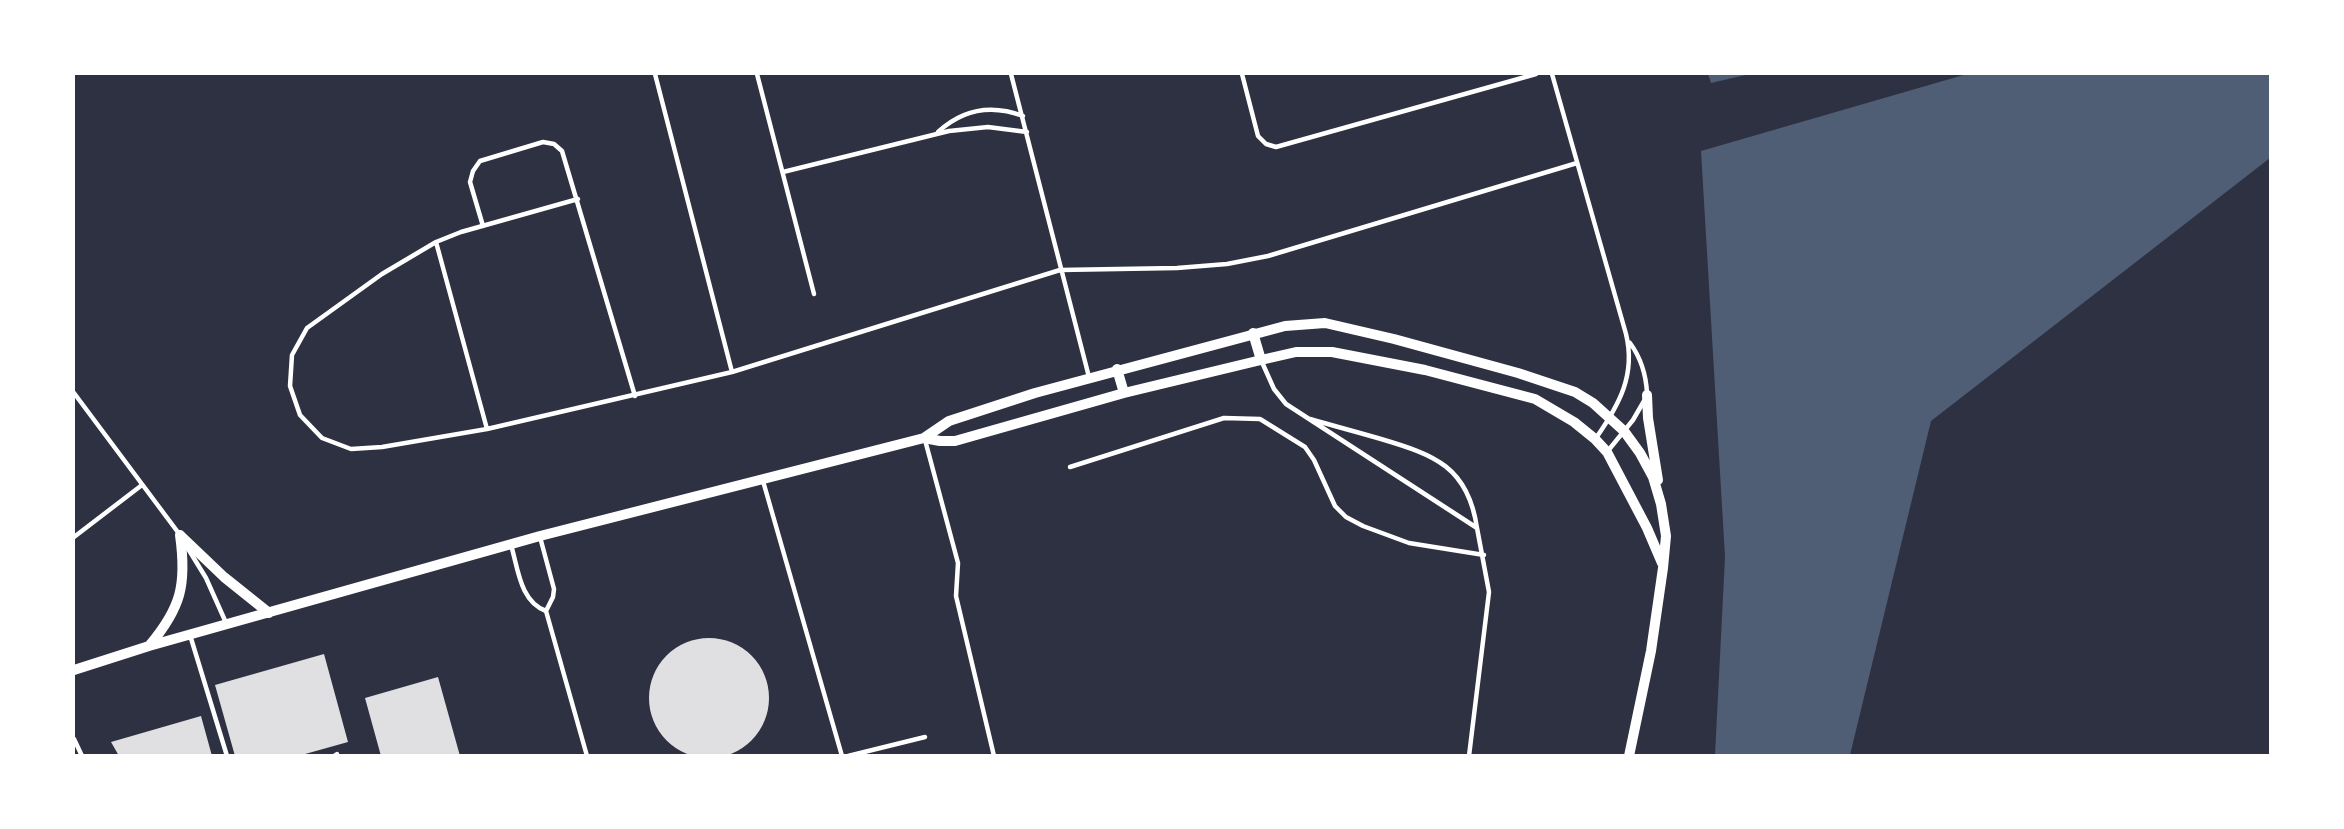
<!DOCTYPE html>
<style>
body{margin:0}
#map{position:relative;width:2344px;height:829px;overflow:hidden;background:#2d3142;font-family:Arial,sans-serif}
canvas{display:block}
.frame{position:absolute;inset:0;border:75px solid #fff;pointer-events:none}
</style>
<div id="map">
<canvas width="2344" height="829"></canvas>
<div class="frame"></div>
</div>
<script>
const ctx = document.querySelector('canvas').getContext('2d');
ctx.lineJoin = 'round';
function fillPath(path, color) { ctx.fillStyle = color; ctx.fill(path, 'evenodd'); }
function trace(path, color, width, dash) { ctx.strokeStyle = color; ctx.lineWidth = width; ctx.lineCap = dash ? 'butt' : 'round'; ctx.setLineDash(dash || []); ctx.stroke(path); }
const water = new Path2D(`
 M1708,74H1750L1711,83Z
 M1967,74H2270V158L1931,421L1850,755H1715L1725,557L1701,151Z`);
const building = new Path2D(`
 M649 698a60 60 0 1 1 120 0a60 60 0 1 1-120 0Z
 M324,654L348,742L298,756H235L215,685Z
 M438,677L460,756H381L365,698Z
 M201,716L212,756H119L111,742Z`);
const service = new Path2D(`
 M655,74L732,372
 M757,74L814,294
 M1011,74L1089,377
 M1242,74L1258,136L1266,144L1276,147L1536,74
 M1552,74L1626,334C1636,375 1619,405 1596,438
 M938,132C963,109 991,104 1023,116
 M783,172L949,131L988,127L1027,132
 M578,199L461,232L436,242L382,274L307,328L292,355L290,386L300,415L322,438L351,449L382,447L487,429L732,372L1060,270L1177,268L1227,264L1268,256L1577,163
 M483,226L470,182L473,171L480,161L543,142L554,144L562,151L635,396
 M436,242L487,429
 M1630,343C1641,358 1646,374 1647,393
 M1261,360L1274,389L1286,404L1477,528L1489,592L1469,756
 M74,393L180,535
 M1310,419C1334,426 1357,432 1381,439C1435,455 1468,467 1477,528
 M925,440L958,563L956,596L994,756
 M1607,452L1633,420L1644,401
 M1070,467L1224,418L1260,419L1305,447L1314,460L1335,506L1346,517L1363,526L1409,543L1484,555
 M763,481L842,756
 M74,537L142,485
 M540,537L554,589L553,597L546,611L587,756
 M511,545C518,568 520,602 546,611
 M187,547L206,578L227,625
 M190,635L227,756
 M74,739L82,756
 M334,756L337,754
 M848,756L925,737`);
const tertiary = new Path2D(`
 M1253,333L1261,360
 M1117,369L1124,393
 M1647,395L1648,418L1658,480
 M924,438L940,441H955L1124,393L1261,360L1296,352H1332L1425,370L1535,399L1574,422L1595,439L1607,452L1647,528L1662,563
 M180,535L224,577L269,613
 M149,646C181,608 187,585 180,535
 M74,670L149,646L540,536L924,438L949,421L1035,393L1285,326L1325,323L1394,339L1518,373L1575,392L1593,403L1624,431L1640,453L1653,477L1661,504L1666,536L1663,568L1651,651L1629,756`);
fillPath(water, '#4f5d75');
fillPath(building, '#e0e0e3');
trace(service, '#fff', 4.5);
trace(tertiary, '#fff', 10);
</script>
